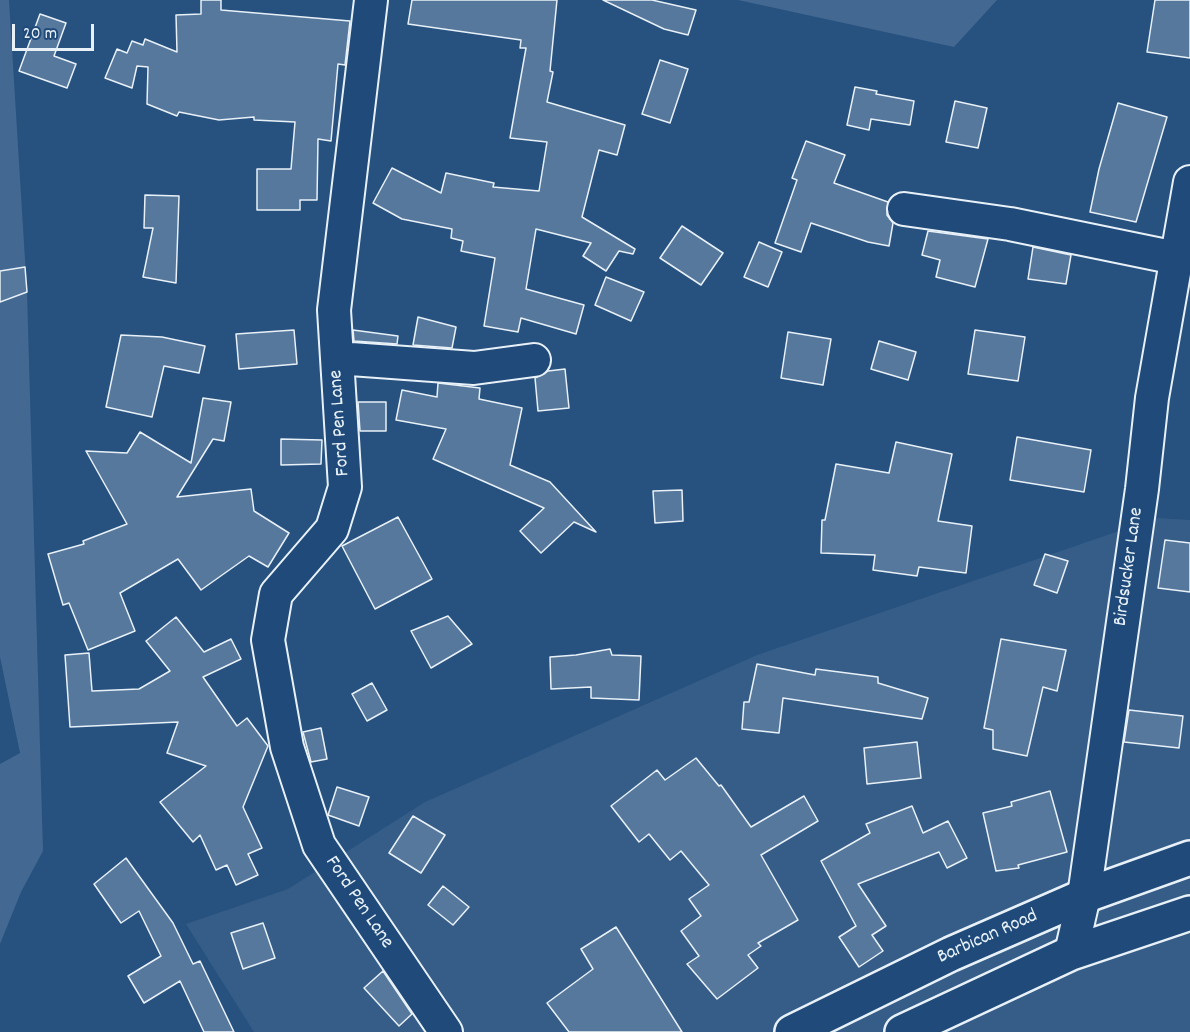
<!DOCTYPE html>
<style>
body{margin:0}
#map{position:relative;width:1190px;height:1032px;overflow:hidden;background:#27517f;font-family:Dekko,sans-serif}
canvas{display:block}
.scale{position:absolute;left:12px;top:24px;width:82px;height:27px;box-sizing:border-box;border:3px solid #e8f1f8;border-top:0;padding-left:8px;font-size:18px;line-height:21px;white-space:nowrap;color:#e8f1f8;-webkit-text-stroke:4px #1f4a7a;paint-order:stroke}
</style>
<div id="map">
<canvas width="1190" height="1032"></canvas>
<div class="scale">20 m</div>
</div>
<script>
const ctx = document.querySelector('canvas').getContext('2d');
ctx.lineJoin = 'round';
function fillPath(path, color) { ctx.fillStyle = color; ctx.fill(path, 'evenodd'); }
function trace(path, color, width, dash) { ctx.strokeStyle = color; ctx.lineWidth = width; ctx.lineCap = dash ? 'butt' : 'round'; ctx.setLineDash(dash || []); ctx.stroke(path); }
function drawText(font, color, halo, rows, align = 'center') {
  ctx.font = font + ' Dekko,sans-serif'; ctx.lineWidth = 5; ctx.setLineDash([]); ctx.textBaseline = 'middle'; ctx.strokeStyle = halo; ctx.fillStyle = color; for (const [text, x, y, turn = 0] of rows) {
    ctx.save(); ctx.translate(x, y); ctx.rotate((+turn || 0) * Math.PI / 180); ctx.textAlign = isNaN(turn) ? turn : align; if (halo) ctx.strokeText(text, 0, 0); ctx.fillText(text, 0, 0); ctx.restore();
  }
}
const built = new Path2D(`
 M1157,518L1190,520V1032H254L186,924L288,889L425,802L757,655Z`);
const green = new Path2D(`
 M0,0H9L27,292L43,851L21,892L0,944V764L20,753L0,657Z
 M738,0H997L954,47Z`);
const building = new Path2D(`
 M201,0H221V10L350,21L345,65L338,64L331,141L318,139L317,200H300V210H257V169H291L295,122L254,120V117L219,120L179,112L177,116L147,104L148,67L137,66L132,88L105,78L117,49L127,53L132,41L143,45L145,39L177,52L176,15L201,14Z
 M412,0H557L550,71L553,72L547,102L625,125L617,155L599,150L582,217L635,249L633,254L619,251L606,271L583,256L591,243L536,229L526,289L584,305L576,334L521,318L518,332L484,326L495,258L461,251L463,241L451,238L452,229L402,219L373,203L392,168L441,193L446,173L494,183L493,187L539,191L547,142L510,138L526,48H520L521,40L408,24Z
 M603,0H652L696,10L688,35L664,29Z
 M1155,0H1190V58L1147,52Z
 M40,14L66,23L54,56L76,64L67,88L19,71Z
 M660,60L688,69L670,123L642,114Z
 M855,87L877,91L876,94L914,101L910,125L871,119L869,130L847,125Z
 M955,101L987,108L978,148L946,142Z
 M1118,103L1167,117L1136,222L1090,212L1099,169Z
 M806,141L845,155L834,183L888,202L887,215L893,223L889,246L868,242L811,223L801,252L775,243L797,180L792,178Z
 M145,195L179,196L176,283L143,277L153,228H144Z
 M682,226L723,253L701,285L660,258Z
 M928,231L988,239L975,287L936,277L940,260L922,255Z
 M759,242L782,252L768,287L744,277Z
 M1033,247L1071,255L1066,284L1028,279Z
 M25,267L27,292L0,302V271Z
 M606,277L644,292L631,321L595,305Z
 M418,317L456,327L452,348L413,345Z
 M294,330L297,364L239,369L236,334Z
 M353,330L398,336L397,344L354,341Z
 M975,330L1025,337L1018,381L968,374Z
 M788,332L831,339L823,385L781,378Z
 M121,335L162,337L205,346L199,373L164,366L152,417L106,407Z
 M879,341L916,352L908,380L871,369Z
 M565,369L569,408L538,411L535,378L548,371Z
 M438,383L480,388L479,399L522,408L510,465L550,482L596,532L574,522L541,553L520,531L544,508L433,459L446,429L396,420L402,390L437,397Z
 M203,398L231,402L224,441L213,439L177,497L251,489L254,511L289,533L268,567L249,556L201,590L178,559L120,593L135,631L88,650L69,603L63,605L48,554L84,544L83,541L127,524L86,451L127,453L140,432L191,463Z
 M358,402H386V431H360Z
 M1017,437L1091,450L1084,492L1010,480Z
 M281,439L322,440L321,464L281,465Z
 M896,442L952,454L938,521L972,526L966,573L919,567L917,576L873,570L875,555L821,553L822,520H825L836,464L889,473Z
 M682,490L683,521L655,523L653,491Z
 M398,517L432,579L375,609L342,546Z
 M1165,540L1190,543V592L1158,588Z
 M1045,554L1068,561L1057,593L1034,585Z
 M448,616L472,644L431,668L411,631Z
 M176,617L204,652L231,639L241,659L203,677L237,726L247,718L268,746L243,807L262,848L248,854L258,875L236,885L227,865L216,870L200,835L193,842L160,802L206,766L167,753L178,722L70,727L65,655L89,653L92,691L139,689L170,671L146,641Z
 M1001,639L1066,650L1057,691L1043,687L1027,756L993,749V730L984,728Z
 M610,649L612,655L641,656L639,700L591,698V687L551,689L550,657L576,655Z
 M757,664L815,675L816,669L878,677V683L928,698L922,719L783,698L779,733L742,729L744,702H749Z
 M372,683L387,710L367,721L352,694Z
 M1129,710L1183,716L1179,748L1124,742Z
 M321,728L327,759L311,762L303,732Z
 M917,742L921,778L867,784L864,748Z
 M696,758L719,786L721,785L751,827L804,796L818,821L761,855L798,920L758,943L761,946L748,955L758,968L717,999L687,964L699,956L681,931L701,916L689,899L709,885L681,851L670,860L649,834L639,842L611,806L657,770L665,780Z
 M337,787L369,797L359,826L328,815Z
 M1050,791L1067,852L1018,865L1019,868L996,871L983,813L1012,806L1011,802Z
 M912,806L923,833L948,821L967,858L947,868L939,852L858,884L886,926L872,935L883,951L859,967L839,937L856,926L821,861L870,833L866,824Z
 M413,816L445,835L421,873L389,853Z
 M126,858L173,923L193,964L200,961L234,1032H204L180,981L144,1003L128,976L161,956L139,911L121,923L94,884Z
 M443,886L469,907L453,925L428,905Z
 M263,923L275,958L243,969L231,933Z
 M616,927L682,1032H569L547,1003L593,969L581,949Z
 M383,971L412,1014L399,1026L364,988Z`);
const minor = new Path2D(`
 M371,0L334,310L345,487L332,529L276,594L268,640L287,747L319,845L446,1032
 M904,209L1010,224L1176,258
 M337,358L474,368L534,360
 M1071,953L1084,896L1142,489L1152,398L1190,182`);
const major = new Path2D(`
 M792,1032L951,954L1084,896L1190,858
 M902,1032L1071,953L1190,913`);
const streetNames = [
 ["Ford Pen Lane",341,423,-94],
 ["Birdsucker Lane",1130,567,-82],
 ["Ford Pen Lane",358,903,56],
 ["Barbican Road",988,938,-24]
];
fillPath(built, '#355d88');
fillPath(green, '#436891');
fillPath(building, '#57789d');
trace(building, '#e8f1f8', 1.5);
trace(minor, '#e8f1f8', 36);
trace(major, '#e8f1f8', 38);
trace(minor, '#1f4a7a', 32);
trace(major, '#1f4a7a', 33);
drawText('20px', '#e8f1f8', '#1f4a7a', streetNames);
</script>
